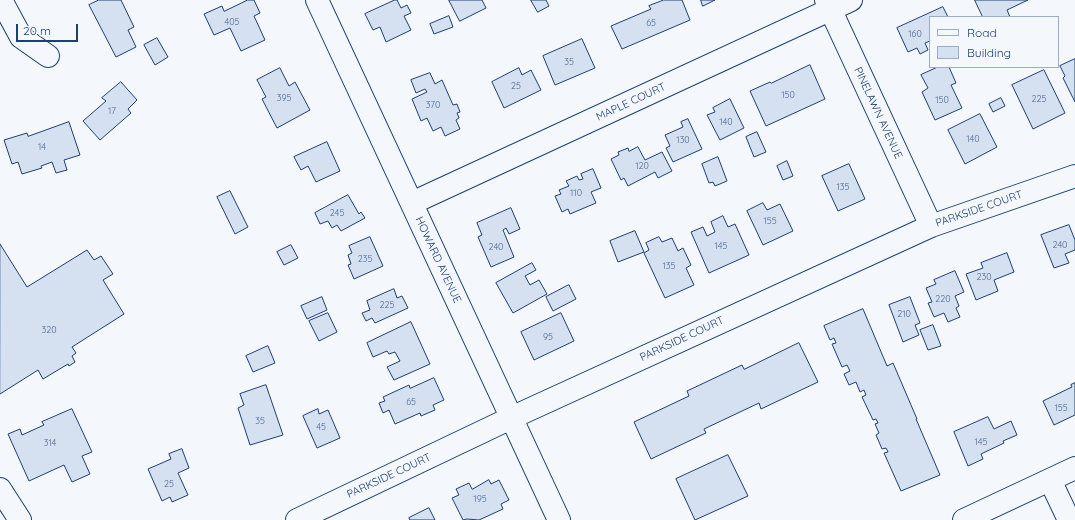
<!DOCTYPE html>
<style>
body{margin:0}
#map{position:relative;width:1075px;height:520px;overflow:hidden;background:#f4f7fb;font-family:Quicksand,sans-serif}
canvas{display:block}
.legend{position:absolute;left:929px;top:16px;width:130px;height:52px;box-sizing:border-box;background:#f4f7fb;border:1px solid #9eadc5;margin:0;padding:5px 7px;list-style:none;font-size:12px;color:#1d3f73}
.legend li{display:flex;align-items:center;gap:8px;height:20px}
.legend b{width:20px;border:1px solid #9eadc5}
.scale{position:absolute;left:16px;top:24px;width:62px;height:18px;box-sizing:border-box;border:2px solid #1d3f73;border-top:0;padding-left:5px;font-size:12px;line-height:14px;white-space:nowrap;color:#1d3f73;-webkit-text-stroke:3px #f4f7fb;paint-order:stroke}
</style>
<div id="map">
<canvas width="1075" height="520"></canvas>
<ul class="legend">
<li><b style="height:5px;background:#f4f7fb"></b>Road</li>
<li><b style="height:11px;background:#d5e0f0"></b>Building</li>
</ul>
<div class="scale">20 m</div>
</div>
<script>
const ctx = document.querySelector('canvas').getContext('2d');
ctx.lineJoin = 'round';
function fillPath(path, color) { ctx.fillStyle = color; ctx.fill(path, 'evenodd'); }
function trace(path, color, width, dash) { ctx.strokeStyle = color; ctx.lineWidth = width; ctx.lineCap = dash ? 'butt' : 'round'; ctx.setLineDash(dash || []); ctx.stroke(path); }
function drawText(font, color, halo, rows, align = 'center') {
  ctx.font = font + ' Quicksand,sans-serif'; ctx.lineWidth = 3; ctx.setLineDash([]); ctx.textBaseline = 'middle'; ctx.strokeStyle = halo; ctx.fillStyle = color; for (const [text, x, y, turn = 0] of rows) {
    ctx.save(); ctx.translate(x, y); ctx.rotate((+turn || 0) * Math.PI / 180); ctx.textAlign = isNaN(turn) ? turn : align; if (halo) ctx.strokeText(text, 0, 0); ctx.fillText(text, 0, 0); ctx.restore();
  }
}
const building = new Path2D(`
 M99,0H121L134,27L128,30L136,47L116,57L89,5Z
 M248,0H254L260,13L254,16L265,40L241,51L230,28L214,35L204,14L222,6L224,11Z
 M395,0H397L401,8L407,5L411,13L404,16L411,30L386,42L380,27L373,30L365,14Z
 M449,0H482L486,8L460,21Z
 M531,0H546L549,6L538,12Z
 M664,0H682L690,20L622,49L611,26L651,9L649,6Z
 M701,0H715L703,6Z
 M975,0H1028L1007,10L1010,17H983Z
 M943,7L948,17H930V41L925,43L928,50L920,54L917,48L908,52L897,28Z
 M449,16L453,27L434,34L430,24Z
 M157,38L168,57L155,65L144,45Z
 M582,39L595,68L555,85L543,56Z
 M1075,59V102L1063,78L1065,76L1060,66Z
 M810,65L825,99L766,126L750,91L770,82L771,83Z
 M938,67H949L956,83L951,85L962,108L935,120L922,92L928,88L921,75Z
 M280,68L289,86L295,82L310,110L277,128L262,99L266,97L257,80Z
 M519,68L522,75L531,70L541,90L504,108L492,82Z
 M1044,70L1065,113L1033,129L1012,85Z
 M430,73L435,84L442,80L453,105L457,104L460,112L457,113L459,118L456,120L460,129L445,136L441,127L433,131L427,118L421,121L412,99L427,92L425,89L416,93L411,80Z
 M121,82L137,100L128,109L131,113L100,140L83,121L106,101L102,98Z
 M1001,98L1005,106L993,112L989,104Z
 M730,99L744,128L720,140L707,115L715,112L713,108Z
 M980,114L997,147L965,164L948,130Z
 M688,119L702,149L673,162L666,148L670,146L665,135L683,127L681,122Z
 M69,122L80,155L64,160L67,170L56,173L52,162L41,166L42,168L22,174L18,162L12,164L4,140L27,133L28,136Z
 M757,132L766,152L754,157L746,137Z
 M327,142L340,171L316,182L308,166L301,170L294,157Z
 M638,147L645,160L662,152L672,171L658,178L655,172L628,186L624,178L621,180L611,159L619,155L618,152L628,148L629,151Z
 M718,157L727,181L715,186L713,182L709,183L702,164Z
 M787,161L793,176L783,180L777,166Z
 M849,164L865,199L838,211L822,176Z
 M593,169L601,188L591,192L596,203L570,214L568,209L562,212L555,196L561,194L559,190L569,186L566,181L577,176L579,180L583,179L581,174Z
 M230,191L248,227L235,234L217,197Z
 M348,195L359,214L361,212L365,218L341,231L337,225L332,228L328,221L320,224L315,213Z
 M763,203L767,210L780,204L793,231L763,245L747,211Z
 M511,208L520,229L509,234L506,228L503,230L514,257L491,267L478,237L482,235L477,223Z
 M723,216L728,227L735,224L749,255L709,273L691,232L703,227L707,236L715,232L711,222Z
 M1069,225L1075,240V250L1065,254L1069,263L1054,268L1041,235Z
 M635,231L644,252L618,262L610,241Z
 M370,237L383,266L354,279L348,265L351,264L348,255L352,253L349,246Z
 M659,237L662,242L672,238L678,251L683,248L691,265L686,268L694,285L665,298L644,253L649,250L646,243Z
 M0,244L27,287L87,250L94,260L101,256L113,274L103,280L124,314L72,347L76,353L72,356L75,362L69,366L68,364L43,379L38,370L0,394Z
 M291,245L298,258L284,265L277,252Z
 M1007,253L1014,272L994,280L998,291L976,300L966,274L983,268L981,263Z
 M532,263L536,270L525,276L530,285L539,280L547,294L513,313L496,283Z
 M955,271L964,292L955,296L959,306L956,308L960,317L948,322L944,313L934,317L928,303L932,302L926,288L936,284L934,280Z
 M569,285L576,299L553,311L546,297Z
 M394,289L397,298L402,296L408,308L375,323L372,318L366,321L362,313L370,310L367,301Z
 M322,297L327,310L307,319L301,306Z
 M910,297L920,323L915,325L919,335L903,342L889,305Z
 M863,309L887,366L893,363L917,419H916L940,475L901,491L884,453L888,452L886,448L882,449L876,435L879,433L875,424L878,423L876,419L873,420L862,397L866,395L864,390L860,392L856,382L849,385L844,374L850,371L847,365L842,367L832,344L836,343L834,338L830,340L824,326Z
 M328,313L337,332L319,341L309,321Z
 M561,313L574,341L534,360L521,332Z
 M411,322L430,364L394,380L387,367L400,361L395,352L389,354L387,351L373,357L367,343Z
 M933,325L941,346L928,350L920,330Z
 M799,343L818,382L761,409L759,403L704,429L706,433L651,459L634,422L689,396L687,391L742,365L744,369Z
 M268,346L275,363L253,372L246,356Z
 M434,378L444,400L433,405L435,410L421,416L420,413L395,424L389,410L383,413L379,403L385,401L383,397L409,385L410,388Z
 M1075,383V415L1054,425L1043,401L1072,387L1071,385Z
 M266,385L283,435L250,445L238,408L244,405L240,394Z
 M72,409L92,452L82,456L90,474L72,482L64,465L29,481L8,434L20,429L22,435L44,425L42,422Z
 M318,409L319,414L328,410L340,438L317,448L303,416Z
 M988,417L994,429L1011,421L1017,435L1003,441L1004,443L981,454L983,459L968,466L954,432Z
 M182,449L189,468L178,473L188,495L172,502L170,497L162,501L148,469L171,459L169,454Z
 M728,455L748,496L695,520L676,479Z
 M489,480L491,484L499,480L509,500L501,504L503,509L479,520L467,519L463,520L452,498L459,495L456,489L469,483L472,489Z
 M429,508L435,520H410L409,518Z`);
const minor = new Path2D(`
 M1,0L21,37L48,56
 M317,0L559,520
 M826,0L931,226
 M412,203L851,0
 M1050,480L1069,520
 M297,520L511,418L931,226L1075,176
 M964,520L1075,468`);
const major = new Path2D(`
 M0,489L20,520`);
const numberNames = [
 ["405",232,22],
 ["65",651,23],
 ["160",915,34],
 ["35",569,62],
 ["25",516,86],
 ["150",788,95],
 ["395",284,98],
 ["225",1039,99],
 ["150",942,100],
 ["370",433,105],
 ["17",112,111],
 ["140",726,122],
 ["140",973,139],
 ["130",683,140],
 ["14",42,147],
 ["120",642,166],
 ["135",843,187],
 ["110",576,193],
 ["245",337,213],
 ["155",770,221],
 ["240",1060,245],
 ["145",721,246],
 ["240",496,247],
 ["235",365,259],
 ["135",669,266],
 ["230",984,277],
 ["220",943,299],
 ["225",387,305],
 ["210",904,314],
 ["320",49,330],
 ["95",548,337],
 ["65",411,402],
 ["155",1061,408],
 ["35",260,421],
 ["45",321,427],
 ["145",981,442],
 ["314",50,443],
 ["25",169,484],
 ["195",480,499]
];
const streetNames = [
 ["MAPLE COURT",631,102,-25],
 ["PINELAWN AVENUE",878,113,65],
 ["PARKSIDE COURT",979,209,-19],
 ["HOWARD AVENUE",438,260,65],
 ["PARKSIDE COURT",682,339,-25],
 ["PARKSIDE COURT",389,476,-25]
];
fillPath(building, '#d5e0f0');
trace(building, '#1d3f73', 1);
trace(minor, '#1d3f73', 24);
trace(major, '#1d3f73', 24);
trace(minor, '#f4f7fb', 22);
trace(major, '#f4f7fb', 22);
drawText('9px', '#4b6792', null, numberNames);
drawText('11px', '#1d3f73', '#f4f7fb', streetNames);
</script>
